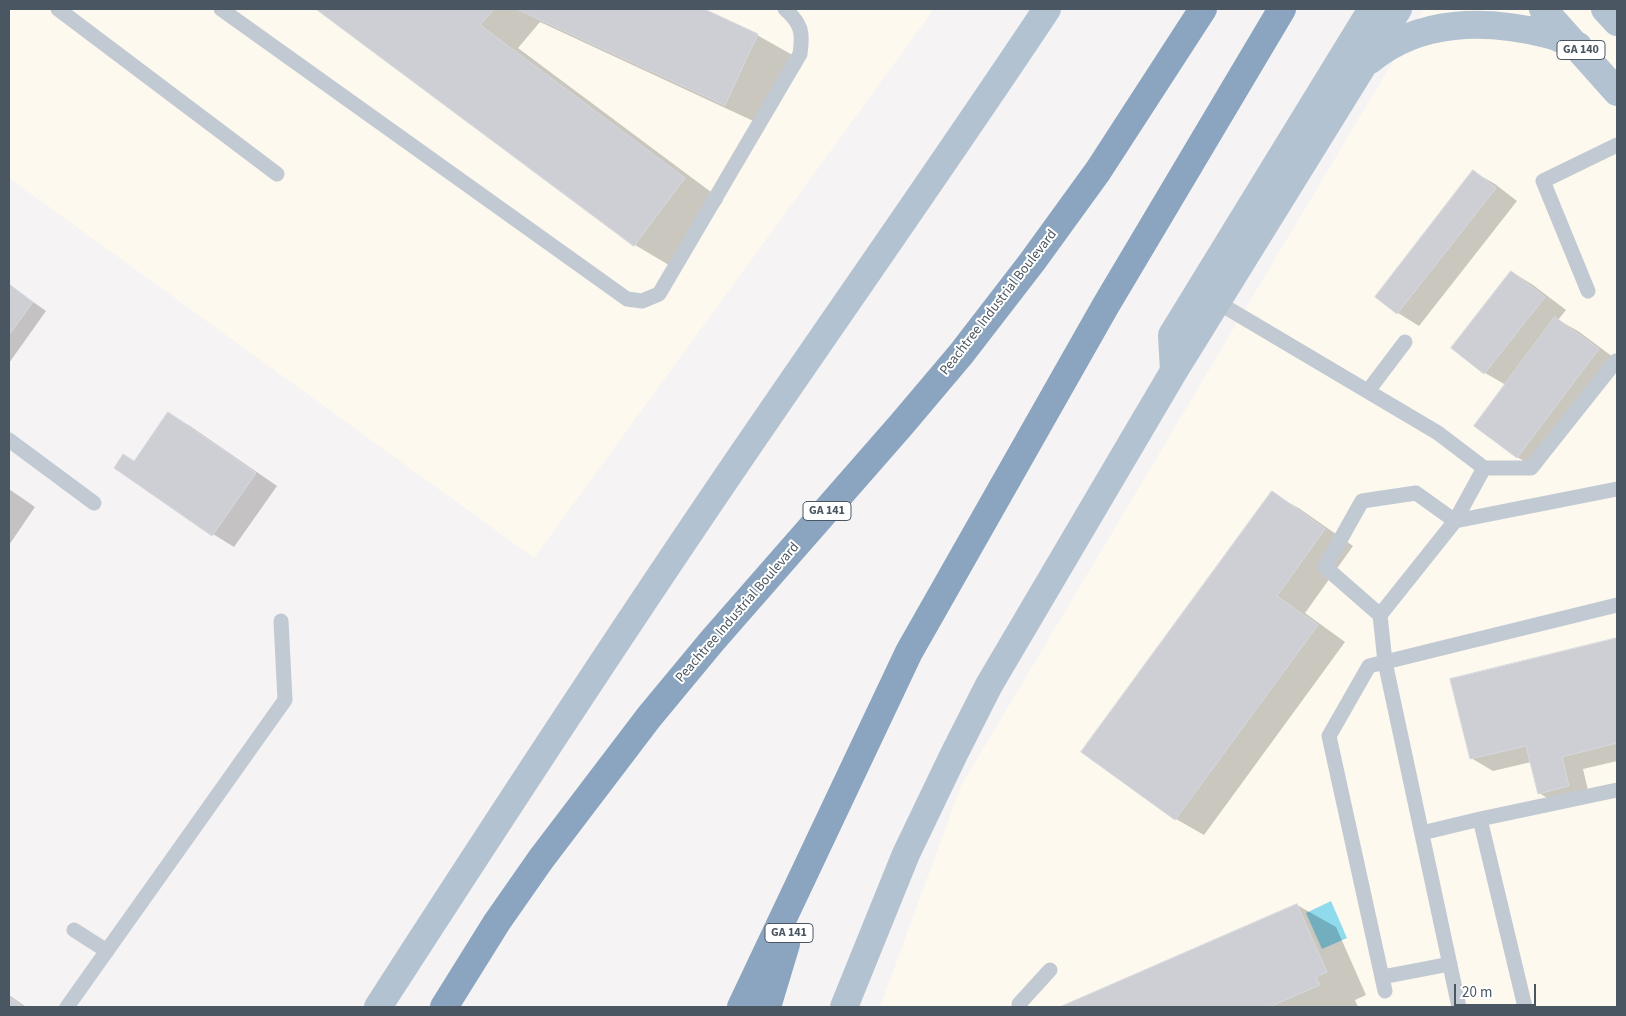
<!DOCTYPE html>
<style>
body{margin:0}
#map{position:relative;width:1626px;height:1016px;overflow:hidden;background:#f5f3f3;font-family:"Source Sans 3",sans-serif}
canvas{display:block}
.frame{position:absolute;inset:0;border:10px solid #4a5661;pointer-events:none}
.scale{position:absolute;left:1454px;top:984px;width:82px;height:22px;box-sizing:border-box;border:2px solid #4a5661;border-top:0;padding-left:6px;font-size:15px;line-height:18px;white-space:nowrap;color:#4a5661;-webkit-text-stroke:4px #fff;paint-order:stroke}
</style>
<div id="map">
<canvas width="1626" height="1016"></canvas>
<div class="frame"></div>
<div class="scale">20 m</div>
</div>
<script>
const ctx = document.querySelector('canvas').getContext('2d');
ctx.lineJoin = 'round';
function fillPath(path, color) { ctx.fillStyle = color; ctx.fill(path, 'evenodd'); }
function trace(path, color, width, dash) { ctx.strokeStyle = color; ctx.lineWidth = width; ctx.lineCap = dash ? 'butt' : 'round'; ctx.setLineDash(dash || []); ctx.stroke(path); }
function drawText(font, color, halo, rows, align = 'center') {
  ctx.font = font + ' "Source Sans 3",sans-serif'; ctx.lineWidth = 4; ctx.setLineDash([]); ctx.textBaseline = 'middle'; ctx.strokeStyle = halo; ctx.fillStyle = color; for (const [text, x, y, turn = 0] of rows) {
    ctx.save(); ctx.translate(x, y); ctx.rotate((+turn || 0) * Math.PI / 180); ctx.textAlign = isNaN(turn) ? turn : align; if (halo) ctx.strokeText(text, 0, 0); ctx.fillText(text, 0, 0); ctx.restore();
  }
}
const commercial = new Path2D(`
 M9,9H934L534,558L9,178Z
 M1424,9H1617V1007H880L961,786Z`);
const water = new Path2D(`
 M1331,901L1347,938L1322,949L1306,913Z`);
const shadow = new Path2D(`
 M318,9H701L757,35L796,57L764,126L540,22L518,48L723,201L674,268L635,245Z
 M1474,172L1495,184L1517,201L1419,326L1398,313L1376,297Z
 M1512,272L1533,285L1566,310L1558,320L1578,331L1617,360L1539,470L1517,457L1506,385L1485,373Z
 M9,285L46,311L9,363Z
 M169,413L190,426L277,486L234,547L213,534L135,462Z
 M9,489L35,507L9,545Z
 M1272,493L1300,509L1353,546L1305,613L1345,642L1204,835L1176,819L1083,752Z
 M1617,639V761L1583,769L1590,799L1561,806L1539,793L1531,762L1493,771L1471,758L1452,680Z
 M1297,905L1336,927L1366,995L1355,1000L1358,1007H1063Z
 M9,995L26,1007H9Z`);
const building = new Path2D(`
 M316,9H494L480,25L685,178L634,246Z
 M517,9H704L758,34L725,105Z
 M1473,170L1496,188L1397,314L1375,297Z
 M1511,271L1545,297L1484,374L1451,348Z
 M9,284L33,302L9,335Z
 M1555,317L1599,349L1517,458L1474,426Z
 M168,412L256,473L212,536L114,468L123,454L134,461Z
 M1272,491L1325,529L1277,596L1318,625L1175,820L1081,752Z
 M1617,638V743L1562,757L1569,786L1538,794L1526,746L1470,759L1450,679Z
 M1297,904L1327,972L1316,977L1320,985L1269,1007H1060Z
 M9,997L23,1007H9Z`);
const lane = new Path2D(`
 M58,9L277,174
 M221,9L627,299L642,301L659,294L800,54C803,33 802,24 785,9
 M1588,291L1543,181L1617,145
 M1217,302L1438,433L1484,468H1531L1616,361
 M1368,391L1405,342
 M9,440L94,503
 M1380,615L1325,567L1362,501L1416,493L1455,521L1617,489
 M1422,833L1480,819
 M74,930L107,951
 M1382,977L1450,964
 M1385,991L1329,736L1369,666L1617,605
 M67,1007L285,700L281,621
 M1020,1007L1019,1004L1050,970
 M1459,1007L1385,662L1380,615L1455,521L1484,468
 M1525,1007L1480,819L1617,790`);
const primary = new Path2D(`
 M1543,9L1617,92
 M1605,9L1617,22
 M1370,60C1419,19 1486,19 1546,34C1557,36 1567,42 1578,46
 M1174,371L1172,335L1372,9
 M378,1007C498,821 619,635 744,452C845,304 948,158 1047,9
 M844,1007L906,854L954,754L989,685L1174,371L1398,9`);
const highway = new Path2D(`
 M444,1007L497,922L541,859L649,717L712,641L901,425L961,354L1032,262L1098,171L1203,9
 M741,1007L909,652L1106,305L1282,9
 M767,1007L786,944`);
const shields = [
 [1581,50,48],
 [827,511,48],
 [789,933,48]
];
const shieldNames = [
 ["GA 140",1581,50],
 ["GA 141",827,511],
 ["GA 141",789,933]
];
const streetNames = [
 ["Peachtree Industrial Boulevard",999,303,-52],
 ["Peachtree Industrial Boulevard",738,613,-49]
];
fillPath(commercial, '#fdf9ef');
fillPath(water, '#90daee');
fillPath(shadow, '#0003');
fillPath(building, '#cdcfd5');
trace(building, '#d7d9de', 1);
trace(lane, '#c1cad2', 15);
trace(primary, '#b3c2d1', 28);
trace(highway, '#8ba5c1', 28);
for (const [x, y, w] of shields) { const box = new Path2D(); box.roundRect(x - w / 2, y - 9.5, w, 19, 4); ctx.fillStyle = '#fff'; ctx.fill(box); trace(box, '#4a5661', 1); }
drawText('bold 12px', '#4a5661', null, shieldNames);
drawText('14px', '#4a5661', '#fff', streetNames);
</script>
